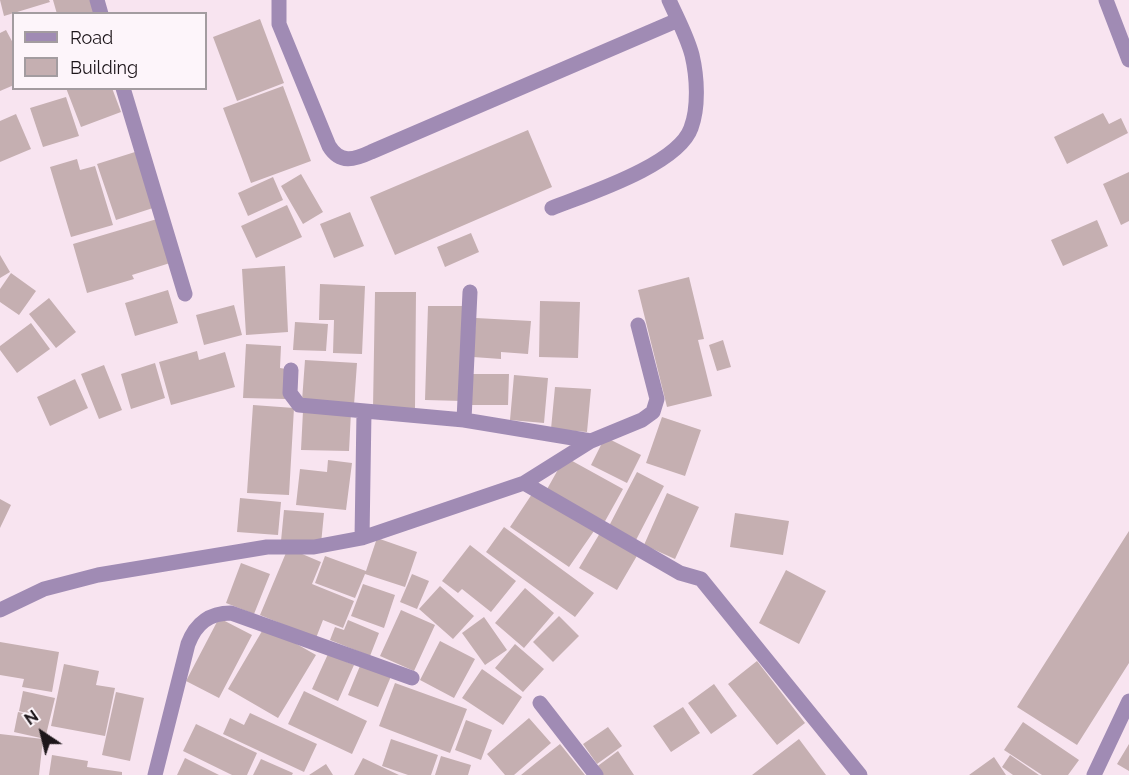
<!DOCTYPE html>
<style>
body{margin:0}
#map{position:relative;width:1129px;height:775px;overflow:hidden;background:#f8e4f0;font-family:Raleway,sans-serif}
canvas{display:block}
.legend{position:absolute;left:12px;top:12px;width:195px;height:78px;box-sizing:border-box;background:#fdf5fa;border:2px solid #a39ca0;margin:0;padding:8px 10px;list-style:none;font-size:18px;color:#1d161a}
.legend li{display:flex;align-items:center;gap:12px;height:30px}
.legend b{width:30px;border:2px solid #a39ca0}
.north{position:absolute;left:12px;top:703px;width:60px;height:60px;-webkit-text-stroke:4px #fdf5fa;paint-order:stroke;rotate:325deg;font-size:16px;font-weight:700;line-height:24px;text-align:center;color:#1d161a}
.north::after{content:'';display:block;margin:auto;width:21px;height:27px;background:#1d161a;clip-path:polygon(50% 0,100% 100%,50% 72%,0 100%)}
</style>
<div id="map">
<canvas width="1129" height="775"></canvas>
<ul class="legend">
<li><b style="height:8px;background:#a08bb4"></b>Road</li>
<li><b style="height:16px;background:#c5afb1"></b>Building</li>
</ul>
<div class="north">N</div>
</div>
<script>
const ctx = document.querySelector('canvas').getContext('2d');
ctx.lineJoin = 'round';
function fillPath(path, color) { ctx.fillStyle = color; ctx.fill(path, 'evenodd'); }
function trace(path, color, width, dash) { ctx.strokeStyle = color; ctx.lineWidth = width; ctx.lineCap = dash ? 'butt' : 'round'; ctx.setLineDash(dash || []); ctx.stroke(path); }
const building = new Path2D(`
 M0,0H49L50,2L4,16Z
 M53,0H93L96,14H57Z
 M260,19L284,83L237,101L213,37Z
 M6,30L14,45V85L0,91V33Z
 M283,86L311,161L251,183L223,108Z
 M66,88H112L121,112L81,127Z
 M66,97L79,136L43,147L30,108Z
 M1103,113L1109,124L1121,118L1128,133L1067,164L1054,137Z
 M16,114L31,149L0,162V121Z
 M528,130L552,187L395,255L370,197Z
 M135,152L153,208L116,220L97,164Z
 M77,159L80,170L95,166L113,225L71,237L50,167Z
 M1129,172V221L1121,225L1103,184Z
 M301,174L323,212L303,224L281,186Z
 M273,177L283,200L248,216L238,193Z
 M287,205L302,237L256,258L241,226Z
 M350,212L364,246L334,258L320,224Z
 M157,219L170,263L132,275L134,279L87,293L73,244Z
 M1097,220L1108,246L1063,266L1051,240Z
 M471,233L479,252L445,267L437,247Z
 M0,255L10,272L0,278Z
 M285,266L288,332L246,335L242,269Z
 M11,273L36,291L19,315L0,302V289Z
 M689,277L704,339L698,340L712,396L667,407L638,290Z
 M320,284L365,286L362,354L333,353L334,320H319Z
 M168,290L178,323L135,336L125,303Z
 M375,292H416L415,408H373Z
 M49,298L76,332L56,348L29,314Z
 M540,301L580,302L578,358L539,357Z
 M234,305L242,335L204,345L196,315Z
 M428,306H465L463,401L425,400Z
 M476,318L531,321L528,354L501,352V359L473,357Z
 M295,322L328,324L326,351L293,350Z
 M31,323L50,349L17,373L0,350V346Z
 M723,340L731,367L717,371L709,345Z
 M246,344L281,346L280,368L286,369L285,399L243,398Z
 M197,351L199,360L225,352L235,387L171,405L159,362Z
 M305,360L357,363L354,405L302,401Z
 M155,363L165,398L131,409L121,374Z
 M104,365L122,410L99,419L81,374Z
 M472,374H509L508,405H472Z
 M514,375L548,378L544,423L510,420Z
 M75,379L88,408L50,426L37,397Z
 M555,387L591,389L587,432L551,429Z
 M253,405L294,408L289,495L247,493Z
 M303,411L351,412L349,451L301,450Z
 M662,417L701,430L685,476L646,463Z
 M605,437L641,455L627,483L591,465Z
 M565,457L623,489L604,523L546,491Z
 M328,460L352,463L346,510L296,505L300,469L327,472Z
 M637,472L664,486L636,540L609,526Z
 M534,491L594,531L569,567L510,527Z
 M667,493L699,507L675,559L644,545Z
 M240,498L281,502L278,535L237,532Z
 M0,499L11,505L0,528Z
 M284,510L324,513L321,544L281,541Z
 M735,513L789,521L783,555L730,547Z
 M504,527L594,593L575,617L486,552Z
 M1129,531V663L1077,745L1017,707Z
 M600,533L638,554L617,590L579,568Z
 M377,538L417,552L405,587L365,574L355,598L315,583L325,556L366,571Z
 M470,545L516,581L491,612L462,589L458,593L442,581Z
 M288,548L321,562L312,584L354,601L343,628L323,620L316,638L260,615Z
 M241,563L270,574L254,614L226,603Z
 M786,570L826,591L799,644L759,623Z
 M412,574L429,581L417,609L400,602Z
 M363,584L395,595L384,628L351,616Z
 M440,586L474,616L453,639L419,609Z
 M525,588L554,613L524,648L495,623Z
 M401,610L435,625L414,671L380,656Z
 M559,616L579,636L553,662L533,642Z
 M484,617L507,650L485,665L462,633Z
 M219,618L252,635L219,698L186,681Z
 M348,620L379,633L370,656L330,640L335,627L344,630Z
 M265,626L316,655L278,718L228,689Z
 M440,641L475,659L454,698L420,680Z
 M0,642L59,652L52,692L22,687L24,679L0,675Z
 M515,644L544,669L523,692L495,668Z
 M328,654L354,665L338,701L312,689Z
 M362,661L392,674L378,707L348,695Z
 M757,661L805,723L777,745L728,684Z
 M64,664L99,671L96,685L115,688L105,736L51,726Z
 M482,669L522,697L503,725L462,698Z
 M395,683L467,709L450,753L379,726Z
 M714,684L737,716L711,734L688,703Z
 M23,691L55,698L45,739L14,732L18,712L34,715L19,711Z
 M304,691L367,721L352,754L288,724Z
 M116,692L144,698L130,761L102,755Z
 M683,707L700,733L671,752L653,726Z
 M250,713L317,744L304,772L223,734L230,718L244,725Z
 M529,718L551,743L514,775H505L487,754Z
 M466,720L492,730L481,760L455,750Z
 M1023,722L1079,760L1068,775H1042L1004,750Z
 M196,724L257,753L247,775H232L183,751Z
 M608,727L622,746L597,764L583,744Z
 M0,734L43,739L39,775H0Z
 M391,739L438,755L431,775H408L382,766Z
 M799,739L826,775H752Z
 M560,744L585,775H521L537,762Z
 M1129,744V771L1117,764Z
 M618,751L634,775H600L595,768Z
 M52,755L88,761L87,767L122,772V775H49Z
 M1010,755L1039,775H1013L1002,767Z
 M441,756L471,765L468,775H435Z
 M994,757L1006,775H969Z
 M185,758L219,775H177Z
 M363,758L399,775H354Z
 M261,759L293,773L292,775H253Z
 M326,764L333,775H309Z`);
const street = new Path2D(`
 M97,0L101,14
 M279,0V24L329,146C340,164 354,160 371,152L678,20
 M1106,0L1129,60
 M123,88L185,294
 M552,208C587,194 678,165 691,128C699,107 697,76 692,55C687,36 677,18 669,0
 M291,370L290,393L299,405L464,420L591,441
 M464,420L470,292
 M524,483L680,573L701,579L860,775
 M362,538L364,412
 M0,610L44,589L98,575L267,547H314L362,538L524,483L591,441L642,420L653,412L657,399L638,325
 M540,703L596,775
 M155,775L188,644C196,623 209,613 231,613L412,678
 M1094,775L1129,701`);
fillPath(building, '#c5afb1');
trace(street, '#a08bb4', 15);
</script>
